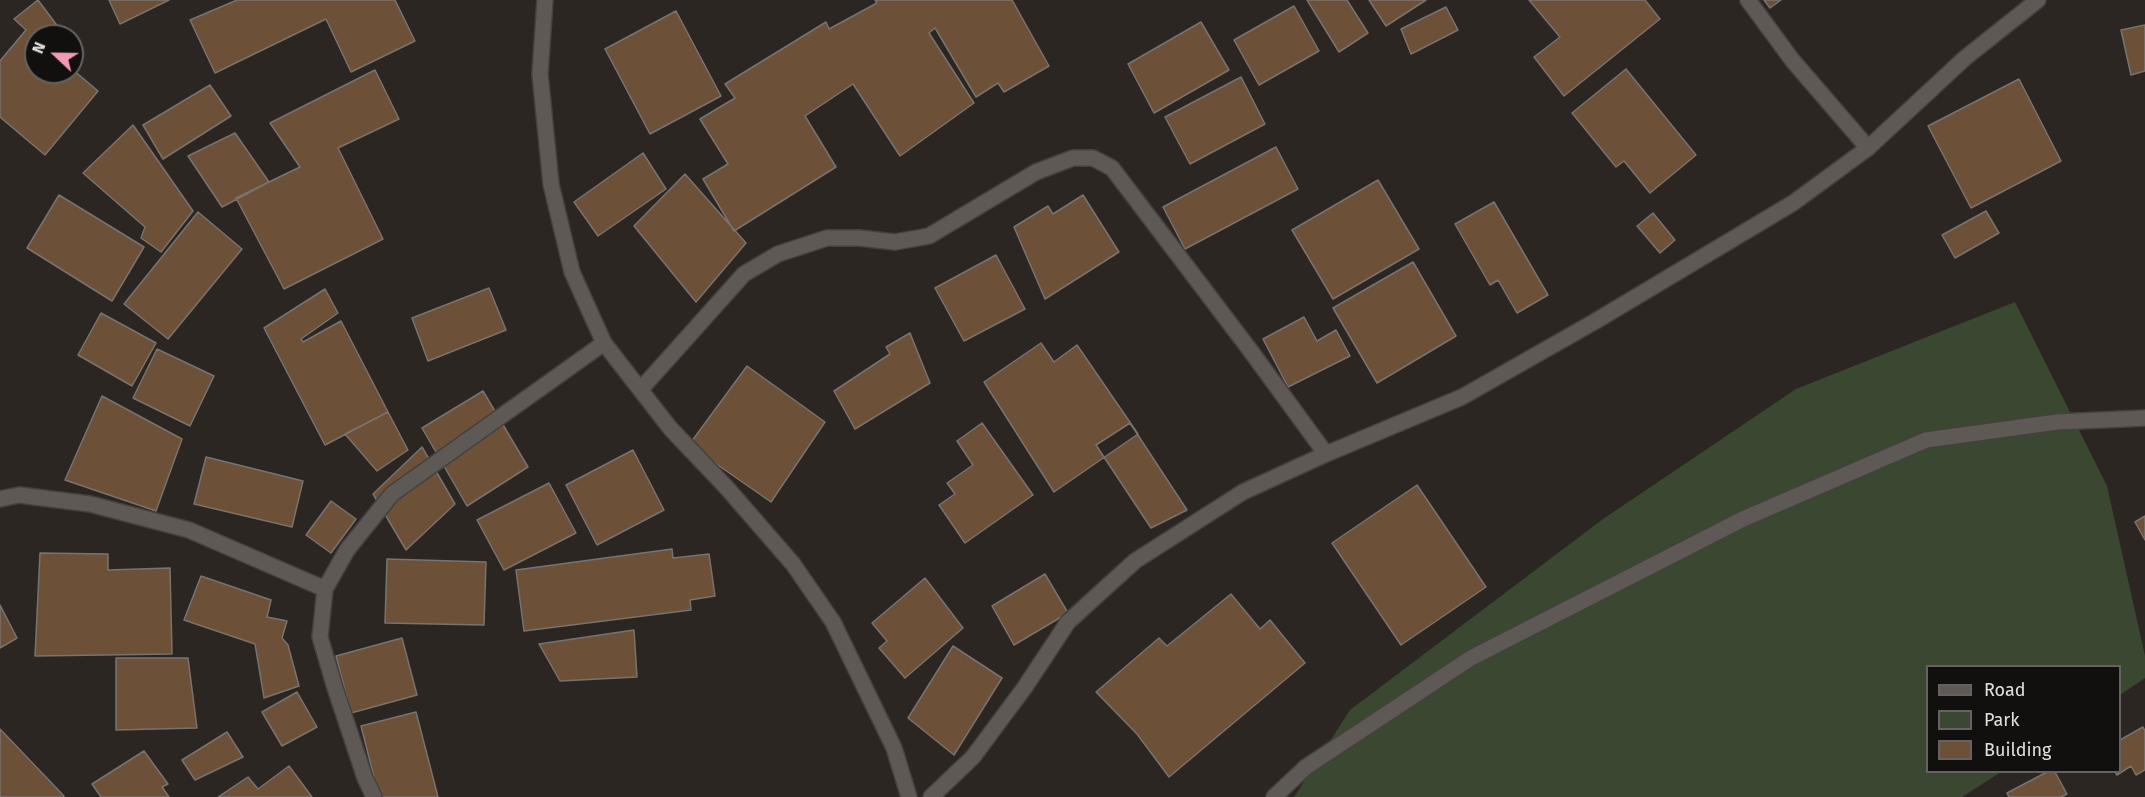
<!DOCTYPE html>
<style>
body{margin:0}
#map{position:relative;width:2145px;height:797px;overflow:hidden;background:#2c2623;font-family:"Fira Sans",sans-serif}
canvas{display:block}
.legend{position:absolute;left:1926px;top:665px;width:195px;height:108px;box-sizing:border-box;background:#12100f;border:2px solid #656261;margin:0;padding:8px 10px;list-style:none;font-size:18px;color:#e2dedc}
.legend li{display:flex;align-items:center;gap:12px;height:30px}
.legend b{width:30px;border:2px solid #656261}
.north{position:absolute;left:24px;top:24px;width:60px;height:60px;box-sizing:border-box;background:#12100f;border:2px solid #656261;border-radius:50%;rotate:292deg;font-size:16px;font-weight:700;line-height:24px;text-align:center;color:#e2dedc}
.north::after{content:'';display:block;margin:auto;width:21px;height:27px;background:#f19ab4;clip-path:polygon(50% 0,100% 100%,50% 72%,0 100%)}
</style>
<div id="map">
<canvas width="2145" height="797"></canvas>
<ul class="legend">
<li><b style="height:8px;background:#5f5955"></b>Road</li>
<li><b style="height:16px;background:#3a4831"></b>Park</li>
<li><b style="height:16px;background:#6d5038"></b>Building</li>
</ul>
<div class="north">N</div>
</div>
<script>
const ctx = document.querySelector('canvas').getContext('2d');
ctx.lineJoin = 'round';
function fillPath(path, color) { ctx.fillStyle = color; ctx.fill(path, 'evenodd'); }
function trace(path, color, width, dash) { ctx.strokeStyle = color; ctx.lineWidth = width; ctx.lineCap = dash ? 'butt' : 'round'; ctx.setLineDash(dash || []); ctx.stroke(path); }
const green = new Path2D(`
 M2015,302L2107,486L2145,656V678L2120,695V666H1928V772H2001L1962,797H1294L1350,710L1603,519L1796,389Z`);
const building = new Path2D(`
 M38,0L65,36H36V72H72V69L98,91L45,155L0,117V61L26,30L14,19Z
 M109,0H169L120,24Z
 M237,0H395L415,41L351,72L326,19L215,73L190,20Z
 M875,0H1012L1049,66L1004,92L998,83L976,97L935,28L929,33L974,103L900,156L853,84L805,116L836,167L734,231L703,179L728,164L700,119L735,98L725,84L826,22L829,29L877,3Z
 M1307,0H1347L1368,33L1339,52Z
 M1369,0H1426L1386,26Z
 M1529,0H1645L1660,19L1564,96L1534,57L1560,37Z
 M1764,0H1781L1770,8Z
 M1294,6L1319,51L1259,85L1234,40Z
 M1446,7L1458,30L1411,54L1401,29Z
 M676,11L721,96L650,134L605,49Z
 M1201,22L1229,70L1154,113L1128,64Z
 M2145,25V71L2131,75L2121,30Z
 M72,45L81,57L72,63Z
 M1626,69L1696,155L1650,193L1624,161L1616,167L1572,113Z
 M375,70L399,119L338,148L383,239L284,289L236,198L300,167L270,123Z
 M1241,77L1265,124L1190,164L1165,117Z
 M2019,79L2061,161L1971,208L1928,126Z
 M210,85L231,116L163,159L143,125Z
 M133,125L193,211L161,252L141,238L145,227L83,173Z
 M235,133L269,182L222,207L188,156Z
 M1276,147L1298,189L1185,249L1163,207Z
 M643,153L666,189L598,236L574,202Z
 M685,174L746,243L696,302L634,226Z
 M1378,180L1419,249L1333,299L1292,230Z
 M59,195L144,247L112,301L27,248Z
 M1083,195L1119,252L1045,299L1014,227L1048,206L1053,214Z
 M1494,202L1548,295L1517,313L1498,280L1490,285L1455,224Z
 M1986,211L1999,233L1955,258L1942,235Z
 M198,212L242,249L168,339L124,304Z
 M1653,213L1675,240L1660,253L1637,226Z
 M996,255L1025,309L964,341L935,288Z
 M1413,262L1456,336L1377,383L1333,308Z
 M489,288L506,330L428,361L412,318Z
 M325,289L338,313L301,339L303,342L341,321L388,412L325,445L264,328Z
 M101,313L156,343L132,386L78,355Z
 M1304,317L1317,341L1336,330L1350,356L1288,387L1263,339Z
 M910,333L930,383L855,429L834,391L890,354L886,347Z
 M1041,343L1054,362L1077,345L1138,434L1054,492L984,382Z
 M157,349L214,376L190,426L133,398Z
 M747,366L825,422L771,502L689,445Z
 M483,391L528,467L467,506L422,428Z
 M102,396L182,439L156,511L65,480Z
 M388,412L408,450L377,471L345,434Z
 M982,423L1033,495L965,543L939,505L955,494L947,483L973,465L957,441Z
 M1130,423L1187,510L1151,528L1096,445Z
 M422,447L455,504L406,550L373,494Z
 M633,450L664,510L597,545L566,485Z
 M206,457L303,481L292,527L194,504Z
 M549,483L576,533L504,570L477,520Z
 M1417,485L1486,587L1401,645L1332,543Z
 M331,501L356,519L331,553L306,535Z
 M2145,516V540L2135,522Z
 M672,549L673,558L709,554L715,596L690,600L691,610L524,631L516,570Z
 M40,553L108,554V570L170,568L172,654L35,656Z
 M387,559L486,562L484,625L385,623Z
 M1045,574L1068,613L1014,645L992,606Z
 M201,576L271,600L267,617L287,621L282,638L288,645L299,686L264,698L255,644L184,620Z
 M925,578L963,628L905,678L879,648L887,641L872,623Z
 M1231,594L1260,629L1270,620L1305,663L1169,777L1137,734L1096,692L1159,638L1167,646Z
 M0,605L17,638L0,648Z
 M634,630L637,677L560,681L539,644Z
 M402,638L417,695L351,713L336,656Z
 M953,646L1002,678L954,755L908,718Z
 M116,658H188L197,728L116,730Z
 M297,692L317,727L282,746L262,712Z
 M416,712L438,797H379L361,726Z
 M2143,727L2145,731V770L2136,775L2131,766L2117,775L2115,772H2120V740Z
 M0,729L64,796L63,797H0Z
 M227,732L243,757L195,780L182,760Z
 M144,751L168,784L162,787L169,797H101L92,784Z
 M289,766L312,797H218L248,777L258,789Z
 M2047,772H2055L2067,794L2061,797H2009L2007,793Z`);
const minor = new Path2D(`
 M545,0L540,74L551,184L572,272L604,343L670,428L727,488L793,564L833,622L894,748L909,797
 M1748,0L1793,61L1868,148
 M641,389L744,274L778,254L827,238H859L895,242L929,236L1036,172L1073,158H1093L1112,168L1250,350L1326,454
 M0,499L19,495L90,504L189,530L325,589
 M374,797L365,778L335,688L320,637L325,589L347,550L392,494L604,343
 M931,797L973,757L1025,687L1068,622L1135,561L1243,492L1326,454L1462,397L1594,322L1793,203L1868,148L1965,58L2038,0
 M1274,797L1306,767L1471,658L1743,519L1926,440L2057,422L2145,418`);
fillPath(green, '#3a4831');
fillPath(building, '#6d5038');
trace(building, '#79736f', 1.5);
trace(minor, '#45413f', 18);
trace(minor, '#5f5955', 15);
</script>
